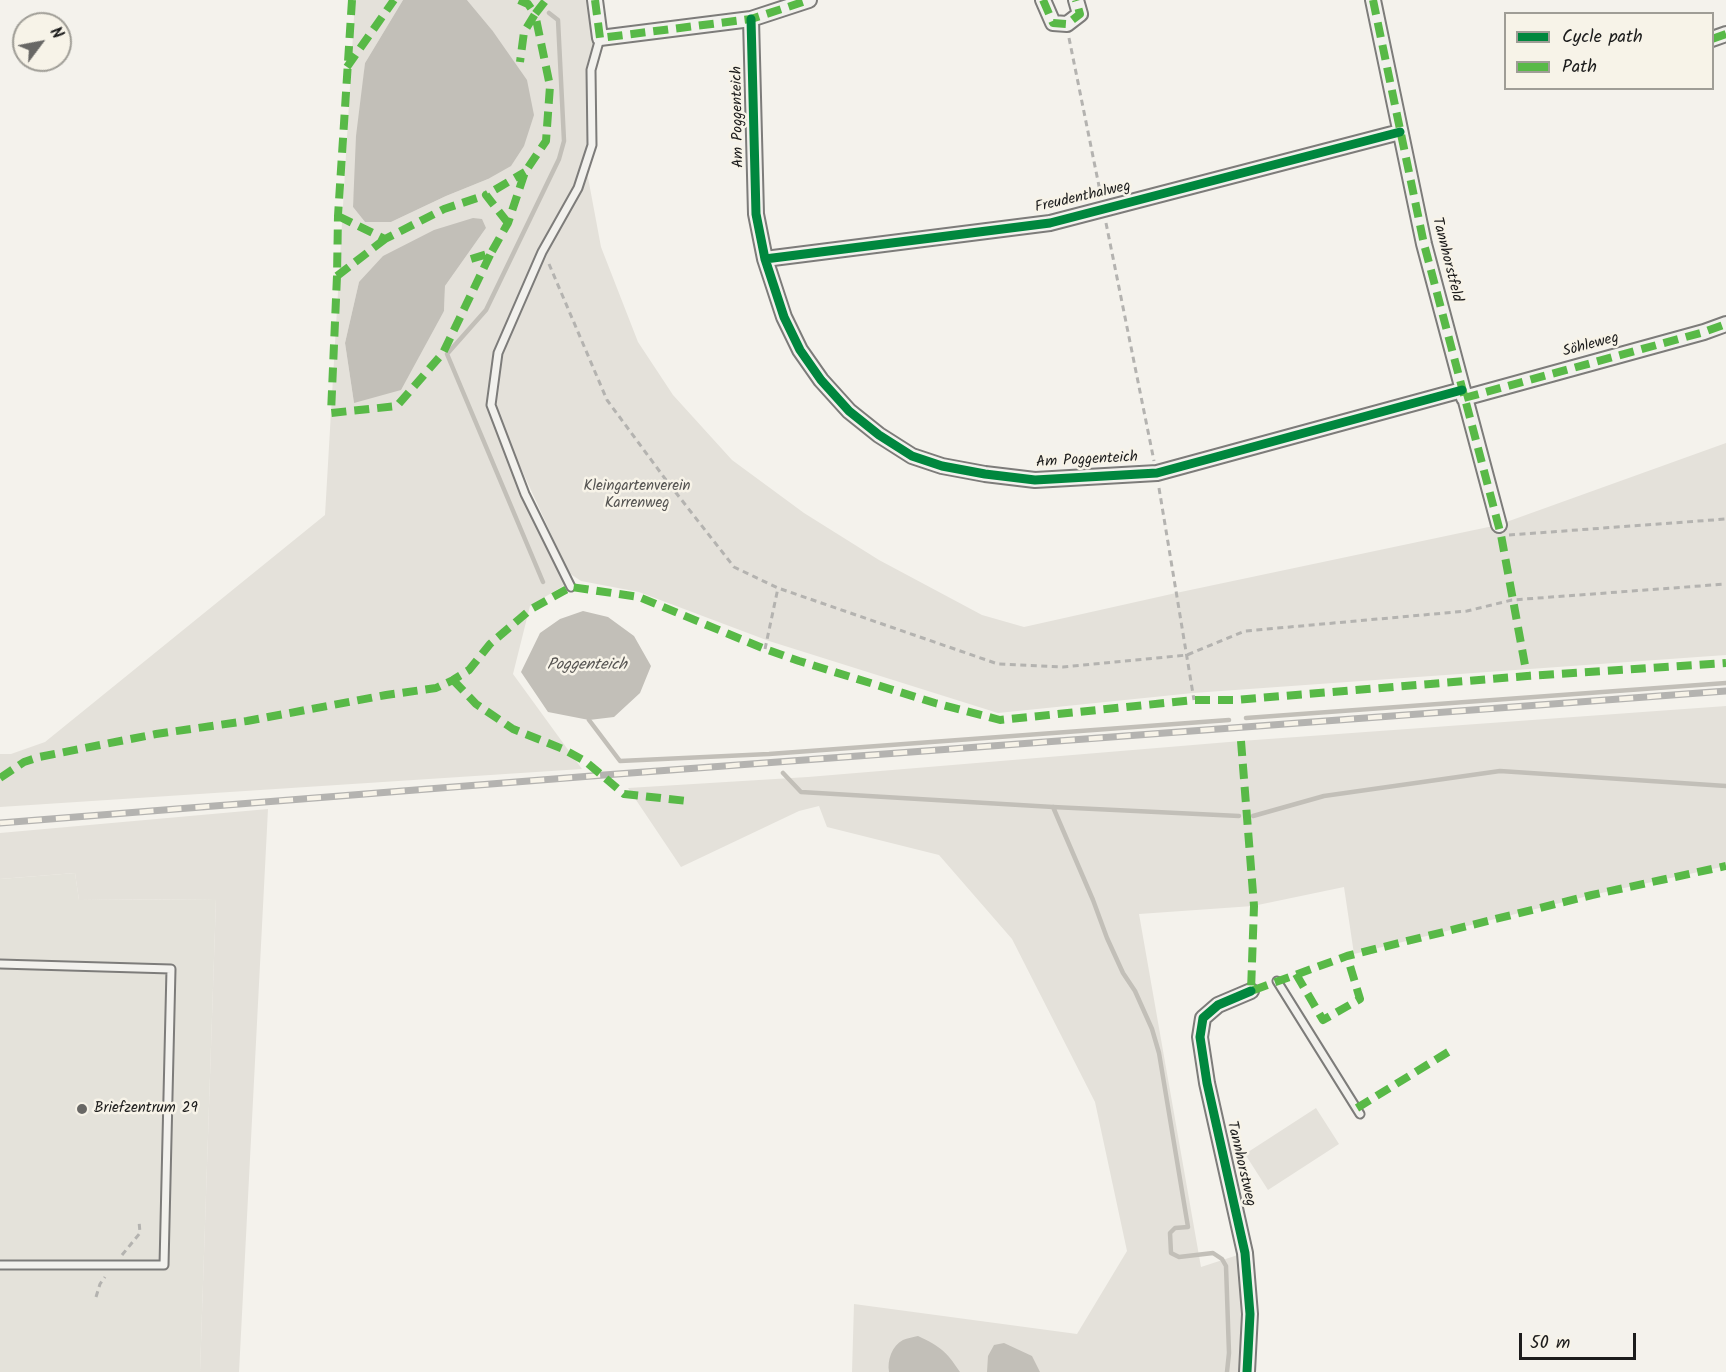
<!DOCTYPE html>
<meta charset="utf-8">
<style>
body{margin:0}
#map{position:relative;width:1726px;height:1372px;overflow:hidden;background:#f4f2ec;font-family:Kalam,sans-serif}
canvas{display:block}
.legend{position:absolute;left:1504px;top:12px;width:210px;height:78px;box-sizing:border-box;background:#f7f3e8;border:2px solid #9f9d96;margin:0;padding:8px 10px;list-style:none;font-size:18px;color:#1c1c1c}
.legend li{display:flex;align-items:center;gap:12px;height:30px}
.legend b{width:30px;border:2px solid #9f9d96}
.north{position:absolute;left:12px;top:12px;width:60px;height:60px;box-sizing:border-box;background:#f7f3e8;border:2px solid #9f9d96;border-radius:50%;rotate:58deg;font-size:16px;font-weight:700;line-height:24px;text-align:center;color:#1c1c1c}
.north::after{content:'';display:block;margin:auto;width:21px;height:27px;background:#686765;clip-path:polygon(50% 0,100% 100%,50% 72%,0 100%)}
.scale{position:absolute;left:1519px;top:1333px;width:117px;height:27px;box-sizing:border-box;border:3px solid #1c1c1c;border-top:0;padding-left:8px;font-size:18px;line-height:21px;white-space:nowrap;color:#1c1c1c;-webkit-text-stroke:4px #f7f3e8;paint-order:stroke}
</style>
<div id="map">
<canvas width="1726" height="1372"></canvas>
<ul class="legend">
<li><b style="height:8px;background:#00873e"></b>Cycle path</li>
<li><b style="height:8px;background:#58b947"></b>Path</li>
</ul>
<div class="north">N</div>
<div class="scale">50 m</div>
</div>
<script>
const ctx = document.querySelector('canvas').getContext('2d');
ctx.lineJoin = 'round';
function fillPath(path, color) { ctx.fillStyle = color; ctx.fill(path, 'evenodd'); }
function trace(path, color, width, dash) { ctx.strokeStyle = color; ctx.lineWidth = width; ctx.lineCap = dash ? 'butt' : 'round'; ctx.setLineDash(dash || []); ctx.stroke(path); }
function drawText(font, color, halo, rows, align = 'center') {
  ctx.font = font + ' Kalam,sans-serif'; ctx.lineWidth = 5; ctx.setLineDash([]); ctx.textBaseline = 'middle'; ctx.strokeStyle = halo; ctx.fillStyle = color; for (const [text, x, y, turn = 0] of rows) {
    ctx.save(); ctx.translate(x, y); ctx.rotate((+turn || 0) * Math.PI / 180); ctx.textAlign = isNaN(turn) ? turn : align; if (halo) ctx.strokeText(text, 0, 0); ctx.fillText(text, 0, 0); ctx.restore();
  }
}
const built = new Path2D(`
 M75,873L79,900L216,899L200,1372H0V879Z`);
const green = new Path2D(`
 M355,0H403L365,63L353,207L365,222H391L446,196L488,179L492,30L467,0H595L600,37L591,71L592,145L587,172L601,247L638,342L673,395L732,460L804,513L879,560L982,615L1024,627L1176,593L1498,525L1726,443V655L1193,693L998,713L769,641L639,592L581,581L569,573L497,416L526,495L568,583L530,606L513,674L582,769L0,807V754H11L45,742L325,515ZM486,228L445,286L444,311L354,403L345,343L359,282Z
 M1726,706V866L1592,895L1354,954L1344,887L1253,906L1139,914L1201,1267L1244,1253L1246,1372H852L854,1304L1077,1334L1127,1251L1095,1102L1012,939L939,855L827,827L819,806L799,811L681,867L628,788L808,777L1241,741Z
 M268,809L239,1372H200L216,899L79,900L75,873L0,879V833Z
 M1316,1108L1339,1144L1268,1190L1245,1154Z`);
const water = new Path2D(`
 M403,0H467L492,30L527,80L534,115L524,146L511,166L488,179L446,196L391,222H365L353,207L356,136L365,63Z
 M473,218L482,219L486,228L445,286L444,311L401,390L354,403L345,343L359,282L383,256L434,230Z
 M583,611L608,617L634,636L651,666L640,693L614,717L589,720L548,712L521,672L540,633L560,619Z
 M918,1336C941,1347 946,1351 960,1372H889C887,1360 892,1346 903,1340C907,1338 914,1337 918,1336Z
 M1004,1343L1032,1356L1040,1372H987L988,1356L994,1345Z`);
const stream = new Path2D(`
 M543,582L447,354L486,310L559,159L564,141L558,20L549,13
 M1246,718L1726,683
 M589,720L620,761L769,754L1229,720
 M783,773L801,792L1053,807L1239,816
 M1053,807L1093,900L1107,938L1123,973L1135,991L1152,1029L1159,1053L1188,1227L1175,1228L1170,1233L1171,1253L1179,1257L1213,1253L1222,1259L1226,1266L1229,1353L1227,1372
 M1253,816L1324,796L1500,771L1726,786`);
const path = new Path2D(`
 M1069,38L1101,196
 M1106,223L1154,461
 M549,264L607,400L666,480L734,567L778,588L998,664L1063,667L1187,655L1245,631L1467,611L1512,600L1726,584
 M1159,488L1194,700
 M1509,535L1726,519
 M765,649L778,588
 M122,1255L140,1233L139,1221
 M96,1297L100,1284L105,1277`);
const service = new Path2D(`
 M571,587L525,494L491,405L498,353L542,252L578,188L592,145L591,70L600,38
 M0,964L171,969L164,1265H0
 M1277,981L1360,1114`);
const minor = new Path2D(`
 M595,0L600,38L751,19L809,0
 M1043,0L1053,23L1067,24L1080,14L1076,0
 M1373,0L1424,244L1499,525
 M751,19L756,214L765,259L784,317L800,350L821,380L849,411L879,435L912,456L942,466L985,474L1035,480L1157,473L1462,390
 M1712,39L1726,34
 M765,259L1050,223L1400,132
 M1464,398L1704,332L1726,324
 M1247,1372L1250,1314L1245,1253L1207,1083L1200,1037L1203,1018L1218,1005L1251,991`);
const rail = new Path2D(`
 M0,823L604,775L1726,691`);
const quiet = new Path2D(`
 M352,0L338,216L337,276L331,413L397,406L443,353L491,253
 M519,0L528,4L535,14L524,32L520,62
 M595,0L600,38L751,19L809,0
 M1043,0L1053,23L1067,24L1080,14L1076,0
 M1373,0L1424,244L1501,535L1527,676
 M1712,39L1726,34
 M347,67L394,0
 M338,216L385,239L444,209L486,195
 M508,223L486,195L525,172
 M471,259L491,253L508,223L525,172L546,141L550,86L535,14L546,0
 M337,276L385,239
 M1464,398L1704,332L1726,324
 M453,680L476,704L513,729L563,749L585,761L624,794L687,801
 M1241,741L1254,906L1251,991L1347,956L1592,895L1726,866
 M0,778L24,762L39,757L156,734L247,721L386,695L436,688L453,680L469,670L490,644L531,609L571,587L639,597L765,649L799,661L935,703L1000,720L1194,700H1234L1527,676L1726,663
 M1296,974L1323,1020L1360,999L1347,956
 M1357,1108L1453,1049`);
const cycleway = new Path2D(`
 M751,19L756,214L765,259L784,317L800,350L821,380L849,411L879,435L912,456L942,466L985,474L1035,480L1157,473L1462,390
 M765,259L1050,223L1400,132
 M1247,1372L1250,1314L1245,1253L1207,1083L1200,1037L1203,1018L1218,1005L1251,991`);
const markers = [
 [82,1109,6,"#686765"]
];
const streetNames = [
 ["Am Poggenteich",739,117,-91],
 ["Freudenthalweg",1083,198,-13],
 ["Tannhorstfeld",1446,260,76],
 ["Söhleweg",1591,346,-15],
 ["Am Poggenteich",1087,461,-3],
 ["Tannhorstweg",1240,1164,77]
];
const parkNames = [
 ["Kleingartenverein",637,487],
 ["Karrenweg",637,504]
];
const poiNames = [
 ["Briefzentrum 29",94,1109]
];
const waterNames = [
 ["Poggenteich",587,666]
];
fillPath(built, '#e4e2da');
fillPath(green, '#e4e1da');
fillPath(water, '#c2bfb8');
trace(stream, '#c2bfb8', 4.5);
trace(service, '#7d7c7a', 11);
trace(minor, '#7d7c7a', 18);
trace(path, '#b4b3b0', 3, [6, 4.5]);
trace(service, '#f2f1ed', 7);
trace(minor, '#f2f1ed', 14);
trace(rail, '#b4b3b0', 7);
trace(rail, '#f7f3e8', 4.5, [14]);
trace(quiet, '#58b947', 8, [15, 8]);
trace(cycleway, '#00873e', 9);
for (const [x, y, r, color] of markers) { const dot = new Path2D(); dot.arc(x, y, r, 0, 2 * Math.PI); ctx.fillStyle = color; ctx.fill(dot); trace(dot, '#f7f3e8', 2); }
drawText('15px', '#1c1c1c', '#f7f3e8', streetNames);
drawText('15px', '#545351', '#f7f3e8', parkNames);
drawText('15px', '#1c1c1c', '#f7f3e8', poiNames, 'left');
drawText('italic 16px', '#565452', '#f7f3e8', waterNames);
</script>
